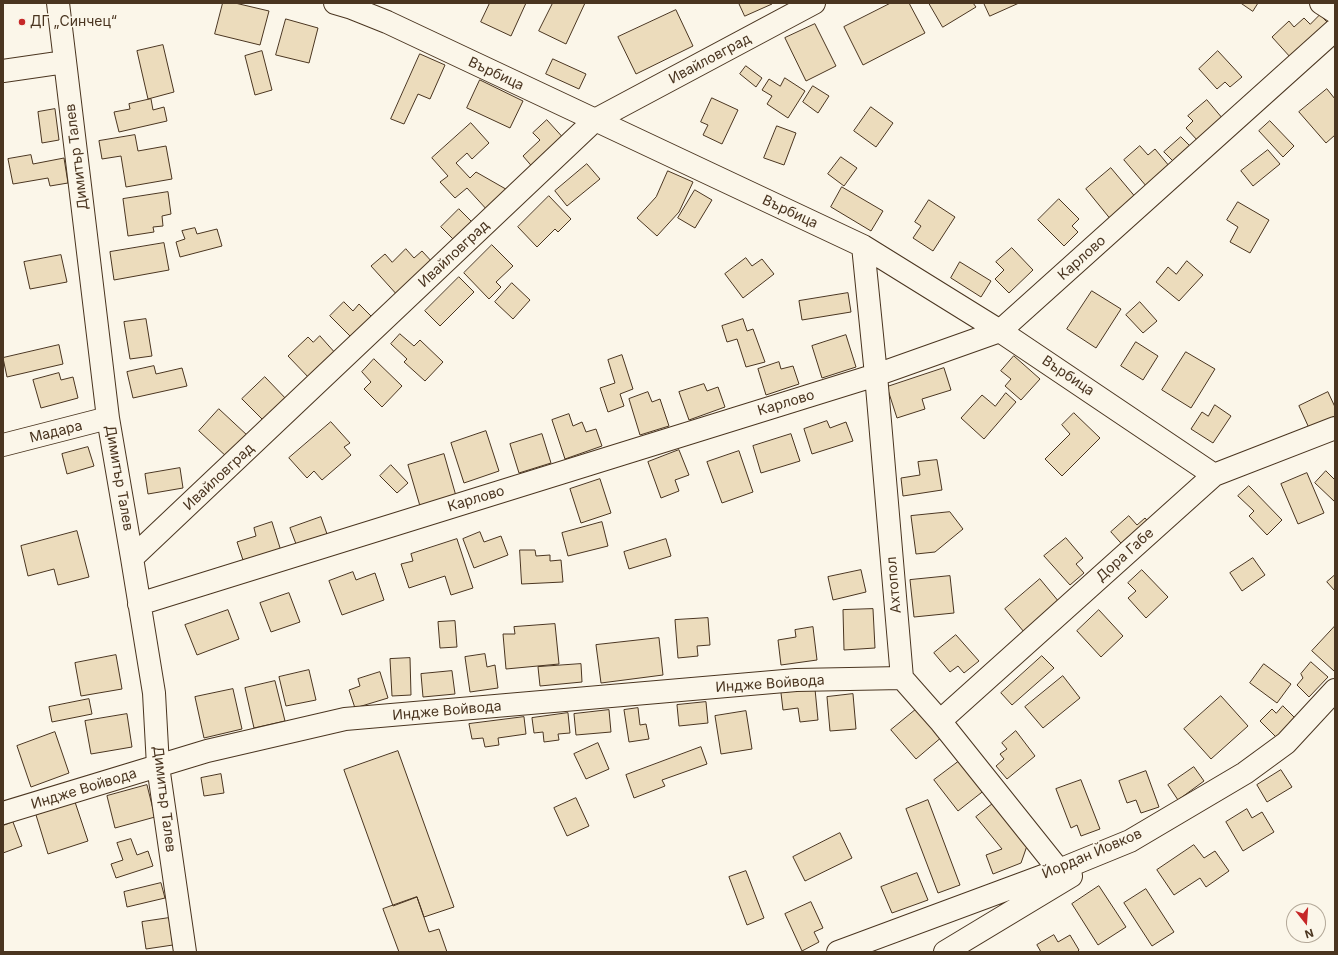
<!DOCTYPE html>
<meta charset="utf-8">
<style>
body{margin:0}
#map{position:relative;width:1338px;height:955px;overflow:hidden;background:#fbf6e9;font-family:Inter,sans-serif}
canvas{display:block}
.frame{position:absolute;inset:0;border:4px solid #4a3520;pointer-events:none}
.north{position:absolute;left:1286px;top:903px;width:40px;height:40px;box-sizing:border-box;background:#fbf6e9;border:1px solid #b4a999;border-radius:50%;rotate:163deg;font-size:11px;font-weight:700;line-height:16px;text-align:center;color:#4a3520}
.north::after{content:'';display:block;margin:auto;width:14px;height:18px;background:#c62828;clip-path:polygon(50% 0,100% 100%,50% 72%,0 100%)}
</style>
<div id="map">
<canvas width="1338" height="955"></canvas>
<div class="frame"></div>
<div class="north">N</div>
</div>
<script>
const ctx = document.querySelector('canvas').getContext('2d');
ctx.lineJoin = 'round';
function fillPath(path, color) { ctx.fillStyle = color; ctx.fill(path, 'evenodd'); }
function trace(path, color, width, dash) { ctx.strokeStyle = color; ctx.lineWidth = width; ctx.lineCap = dash ? 'butt' : 'round'; ctx.setLineDash(dash || []); ctx.stroke(path); }
function drawText(font, color, halo, rows, align = 'center') {
  ctx.font = font + ' Inter,sans-serif'; ctx.lineWidth = 3; ctx.setLineDash([]); ctx.textBaseline = 'middle'; ctx.strokeStyle = halo; ctx.fillStyle = color; for (const [text, x, y, turn = 0] of rows) {
    ctx.save(); ctx.translate(x, y); ctx.rotate((+turn || 0) * Math.PI / 180); ctx.textAlign = isNaN(turn) ? turn : align; if (halo) ctx.strokeText(text, 0, 0); ctx.fillText(text, 0, 0); ctx.restore();
  }
}
const building = new Path2D(`
 M223,3H235L269,11L260,45L215,34Z
 M490,3H526L511,36L481,22Z
 M553,3H585L566,44L539,31Z
 M739,3H772V4L745,16Z
 M891,3H909L925,33L863,65L844,27Z
 M929,3H973L976,7L943,27Z
 M984,3H1019L990,16Z
 M1241,3H1258L1253,11Z
 M676,10L693,46L636,74L618,37Z
 M1320,15L1328,23L1291,58L1272,37L1289,21L1294,27L1304,18L1310,24Z
 M286,19L318,28L309,63L276,55Z
 M815,24L836,66L806,81L785,38Z
 M163,45L174,92L148,99L137,51Z
 M262,51L272,90L255,95L245,56Z
 M1218,51L1242,77L1230,87L1225,82L1217,89L1199,69Z
 M420,54L445,65L430,99L418,94L404,124L391,119Z
 M553,59L586,74L579,89L546,74Z
 M746,66L762,78L756,87L740,74Z
 M785,78L805,91L788,118L767,104L772,96L762,90L769,79L780,86Z
 M480,80L523,101L510,128L467,108Z
 M813,86L829,96L818,113L803,102Z
 M1327,89L1335,99V135L1326,143L1299,112Z
 M712,98L738,110L722,144L703,135L708,125L701,122Z
 M151,99L153,110L164,107L167,121L119,132L114,112L130,109L129,104Z
 M1207,100L1223,119L1198,141L1186,128L1193,121L1188,116Z
 M871,107L893,123L876,147L854,131Z
 M55,109L59,140L42,143L38,112Z
 M547,120L567,142L535,170L523,156L540,140L533,133Z
 M1270,121L1294,146L1283,157L1259,131Z
 M471,123L489,143L472,159L467,153L456,163L470,178L476,172L511,192L489,212L467,188L455,198L440,182L448,176L432,158Z
 M777,126L796,133L784,165L764,158Z
 M135,135L138,151L166,146L172,179L126,187L121,156L102,159L99,141Z
 M1181,137L1191,147L1174,162L1164,152Z
 M1140,146L1148,155L1155,149L1170,167L1147,187L1124,160Z
 M1268,150L1280,164L1253,186L1241,171Z
 M31,155L33,164L64,158L68,183L50,186L48,178L13,184L8,159Z
 M841,157L857,168L844,186L828,174Z
 M587,164L600,179L567,206L555,191Z
 M1111,168L1137,199L1112,221L1086,189Z
 M668,171L693,182L679,212L657,236L637,218L656,197Z
 M842,187L883,211L871,231L831,207Z
 M695,190L712,200L695,228L678,218Z
 M168,192L171,214L162,216L163,226L153,227L154,232L128,236L123,199Z
 M549,196L571,219L558,232L555,229L537,247L518,227Z
 M1059,199L1079,219L1072,226L1078,232L1064,246L1038,220Z
 M929,200L955,217L933,251L913,238L921,226L915,222Z
 M1238,202L1269,220L1250,253L1230,242L1238,227L1227,220Z
 M459,209L474,224L456,242L441,227Z
 M195,228L197,234L217,229L222,246L180,257L176,242L185,239L182,231Z
 M164,243L169,270L114,280L110,252Z
 M492,245L513,266L496,282L501,287L489,299L464,273Z
 M1012,248L1033,270L1009,293L995,279L1004,270L996,262Z
 M406,249L414,258L422,251L434,264L399,297L371,266L385,254L392,262Z
 M61,255L67,282L30,289L24,262Z
 M746,258L752,266L762,259L774,274L743,298L725,274Z
 M1187,261L1203,275L1179,301L1156,282L1168,267L1176,274Z
 M960,262L991,281L981,297L951,278Z
 M459,277L474,292L440,326L425,311Z
 M512,283L530,300L513,319L495,302Z
 M1092,291L1121,309L1096,348L1067,329Z
 M848,293L851,312L802,320L799,301Z
 M344,302L353,311L359,304L375,320L354,340L330,316Z
 M1140,302L1157,321L1143,333L1126,315Z
 M146,319L152,356L130,359L124,322Z
 M743,319L747,331L753,329L765,362L746,367L737,339L727,342L722,326Z
 M400,334L414,346L420,340L443,362L425,381L404,362L407,359L391,344Z
 M846,335L856,367L822,378L812,346Z
 M320,336L337,355L311,380L288,356L308,337L313,342Z
 M1136,342L1158,356L1143,380L1121,366Z
 M59,345L63,364L7,377L3,358Z
 M1186,352L1215,369L1191,408L1162,390Z
 M622,355L633,389L620,394L624,406L608,412L600,388L615,383L608,360Z
 M1014,356L1040,379L1021,400L1005,386L1011,379L1001,371Z
 M374,359L402,386L382,407L364,389L371,382L362,372Z
 M779,362L781,369L793,366L799,384L766,395L758,369Z
 M154,366L156,374L182,368L187,386L133,398L127,372Z
 M944,368L951,390L922,399L925,409L897,418L887,387Z
 M59,373L61,380L73,377L78,398L41,408L33,380Z
 M265,377L289,402L266,423L242,399Z
 M704,384L707,391L718,387L725,407L689,420L679,392Z
 M648,392L652,402L660,399L669,426L640,435L629,399Z
 M1328,392L1335,407V416L1309,428L1299,406Z
 M1006,393L1016,402L984,439L961,418L982,395L995,406Z
 M1215,405L1231,416L1213,443L1191,429L1202,412L1208,416Z
 M219,409L248,436L228,458L199,431Z
 M1074,413L1100,438L1062,476L1045,459L1070,434L1062,425Z
 M569,414L573,426L582,422L586,432L596,429L602,446L565,459L552,420Z
 M827,421L830,428L846,422L853,441L812,454L804,429Z
 M331,422L350,443L344,447L351,455L322,480L314,471L307,478L289,458Z
 M486,431L499,471L464,483L451,443Z
 M542,434L551,463L519,473L510,444Z
 M791,434L800,461L761,473L753,446Z
 M88,447L94,466L67,474L62,454Z
 M679,450L689,475L675,480L679,491L661,498L648,462Z
 M739,451L753,492L722,503L707,462Z
 M444,454L456,496L420,506L408,465Z
 M937,460L942,490L903,496L901,478L920,475L918,462Z
 M391,465L408,483L397,493L380,476Z
 M180,468L183,488L148,494L145,474Z
 M1326,471L1335,480V502L1315,483Z
 M1307,473L1324,513L1298,524L1281,484Z
 M600,479L611,513L581,523L570,489Z
 M1249,486L1282,520L1267,535L1249,516L1254,511L1238,496Z
 M950,512L963,529L935,552L916,554L911,516Z
 M1129,516L1137,525L1145,518L1154,528L1128,551L1111,532Z
 M321,517L327,534L296,544L290,528Z
 M272,522L281,551L244,563L237,542L256,536L254,528Z
 M602,522L608,546L568,556L562,533Z
 M77,531L89,577L58,585L54,569L28,576L21,546Z
 M480,532L484,542L501,536L508,555L474,568L463,539Z
 M1066,538L1083,558L1076,564L1084,573L1070,585L1044,556Z
 M457,539L473,588L451,595L445,576L409,588L401,564L413,561L411,554Z
 M666,539L671,556L629,569L624,552Z
 M520,550H535L536,556L550,555V561L561,560L563,582L522,584Z
 M1253,558L1265,575L1242,591L1230,573Z
 M861,570L866,592L833,600L828,577Z
 M1142,570L1168,597L1146,618L1128,598L1136,591L1128,583Z
 M353,572L356,580L375,573L384,600L342,615L329,581Z
 M1335,575V591L1327,582Z
 M950,576L954,613L914,617L910,580Z
 M1040,579L1064,608L1029,638L1005,609Z
 M289,593L300,622L271,632L260,603Z
 M873,609L875,648L844,650L843,610Z
 M228,610L239,639L197,655L185,625Z
 M1099,610L1123,636L1101,657L1077,631Z
 M708,618L710,645L697,646L698,656L678,658L675,620Z
 M455,621L457,647L440,648L438,622Z
 M555,624L559,664L506,669L503,634H515L514,627Z
 M1335,626V670L1334,671L1312,651Z
 M813,627L817,660L781,665L778,640L796,637L795,630Z
 M956,635L979,661L964,673L958,666L950,672L934,653Z
 M659,638L663,675L601,683L596,645Z
 M485,654L487,667L495,665L498,688L470,692L465,657Z
 M116,655L122,689L81,696L75,663Z
 M1042,656L1054,668L1012,705L1001,693Z
 M410,658L411,695L392,696L390,659Z
 M1311,662L1328,677L1309,697L1297,685L1303,678L1301,674Z
 M581,664L582,682L540,686L538,667Z
 M1264,664L1291,684L1277,703L1250,683Z
 M309,670L316,700L286,706L279,677Z
 M452,671L455,694L423,697L421,674Z
 M380,672L388,698L355,708L349,690L360,686L358,679Z
 M1063,676L1080,698L1043,728L1025,707Z
 M275,681L285,721L254,728L245,688Z
 M233,689L242,729L204,738L195,697Z
 M815,689L818,720L800,722L798,708L783,710L781,693Z
 M853,694L856,729L830,731L827,697Z
 M1221,696L1248,726L1211,759L1184,729Z
 M89,699L92,714L52,722L49,707Z
 M706,702L708,723L679,726L677,705Z
 M1283,706L1295,718L1276,737L1260,721L1272,709L1276,713Z
 M919,707L943,736L916,759L891,730Z
 M638,708L640,725L646,724L649,739L629,742L624,710Z
 M609,710L611,732L576,735L574,714Z
 M746,711L752,749L721,754L715,716Z
 M568,713L570,733L558,734L559,740L544,742L543,732L534,733L532,718Z
 M127,714L132,747L91,754L85,721Z
 M524,717L526,734L498,738L499,745L485,747L483,738L472,739L469,724Z
 M1016,731L1035,756L1007,779L996,766L1004,759L1000,754L1007,749L1002,743Z
 M55,732L69,773L31,787L17,746Z
 M598,743L609,769L586,779L574,754Z
 M701,747L707,764L662,780L665,786L634,798L626,775Z
 M398,751L454,907L424,917L417,897L393,906L344,770Z
 M962,759L986,789L958,811L934,780Z
 M1194,767L1204,781L1178,800L1168,785Z
 M1281,770L1292,787L1267,802L1257,785Z
 M1146,771L1159,807L1141,813L1136,800L1127,803L1119,781Z
 M221,774L224,793L204,796L201,778Z
 M1081,780L1100,829L1081,836L1077,825L1071,828L1056,789Z
 M147,785L155,817L115,828L107,796Z
 M576,798L589,826L567,836L554,808Z
 M928,800L960,885L938,893L906,809Z
 M75,802L88,841L48,854L36,815Z
 M995,802L1028,843L1021,863L993,874L986,855L1002,849L976,817Z
 M1247,809L1252,818L1262,812L1274,832L1243,851L1226,822Z
 M13,822L22,846L3,853V826Z
 M840,833L852,858L805,881L793,857Z
 M131,839L137,855L148,851L153,866L116,878L111,864L123,860L117,843Z
 M1194,845L1204,858L1215,851L1229,871L1206,887L1200,878L1174,895L1157,870Z
 M746,871L764,918L747,925L729,877Z
 M917,873L928,900L892,913L881,887Z
 M161,883L165,898L127,907L124,892Z
 M1099,886L1126,927L1098,945L1072,904Z
 M1146,889L1174,932L1152,946L1124,903Z
 M417,897L429,932L439,929L447,952H399L383,909Z
 M811,902L823,928L814,932L819,942L802,951L785,914Z
 M169,918L173,945L146,949L142,922Z
 M1054,935L1058,942L1070,935L1079,950L1077,952H1041L1037,945Z`);
const minor = new Path2D(`
 M58,3L108,418L132,558L154,693L158,766L185,952
 M335,3L352,8L387,22L863,246L1000,331L1214,475
 M1321,3L1335,12
 M3,71L65,62
 M863,246L876,375L902,678L940,721L1059,870
 M3,445L108,418
 M132,558L595,120L814,3
 M139,604L876,375L1000,331L1335,30
 M940,721L1214,475L1335,428
 M3,813L207,751L345,719L796,680L902,678
 M838,952L1059,870L1130,841L1245,773L1286,743L1335,690
 M945,952L1071,876`);
const markers = [
 [22,22,4,"#c62828"]
];
const poiNames = [
 ["ДГ „Синчец“",30,22]
];
const streetNames = [
 ["Ивайловград",710,59,-28],
 ["Върбица",496,74,25],
 ["Димитър Талев",77,157,-97],
 ["Върбица",790,212,25],
 ["Ивайловград",454,254,-43],
 ["Карлово",1082,258,-42],
 ["Върбица",1068,376,34],
 ["Карлово",786,403,-17],
 ["Мадара",56,432,-14],
 ["Ивайловград",219,477,-43],
 ["Димитър Талев",119,478,80],
 ["Карлово",476,499,-17],
 ["Дора Габе",1125,555,-42],
 ["Ахтопол",894,585,-95],
 ["Индже Войвода",770,684,-4],
 ["Индже Войвода",447,711,-5],
 ["Индже Войвода",84,789,-17],
 ["Димитър Талев",164,799,83],
 ["Йордан Йовков",1092,854,-23]
];
fillPath(building, '#ecdcbc');
trace(building, '#4a3520', 1);
trace(minor, '#4a3520', 24);
trace(minor, '#fbf6e9', 22);
for (const [x, y, r, color] of markers) { const dot = new Path2D(); dot.arc(x, y, r, 0, 2 * Math.PI); ctx.fillStyle = color; ctx.fill(dot); trace(dot, '#fbf6e9', 1.5); }
drawText('14px', '#4a3520', '#fbf6e9', poiNames, 'left');
drawText('14px', '#4a3520', '#fbf6e9', streetNames);
</script>
